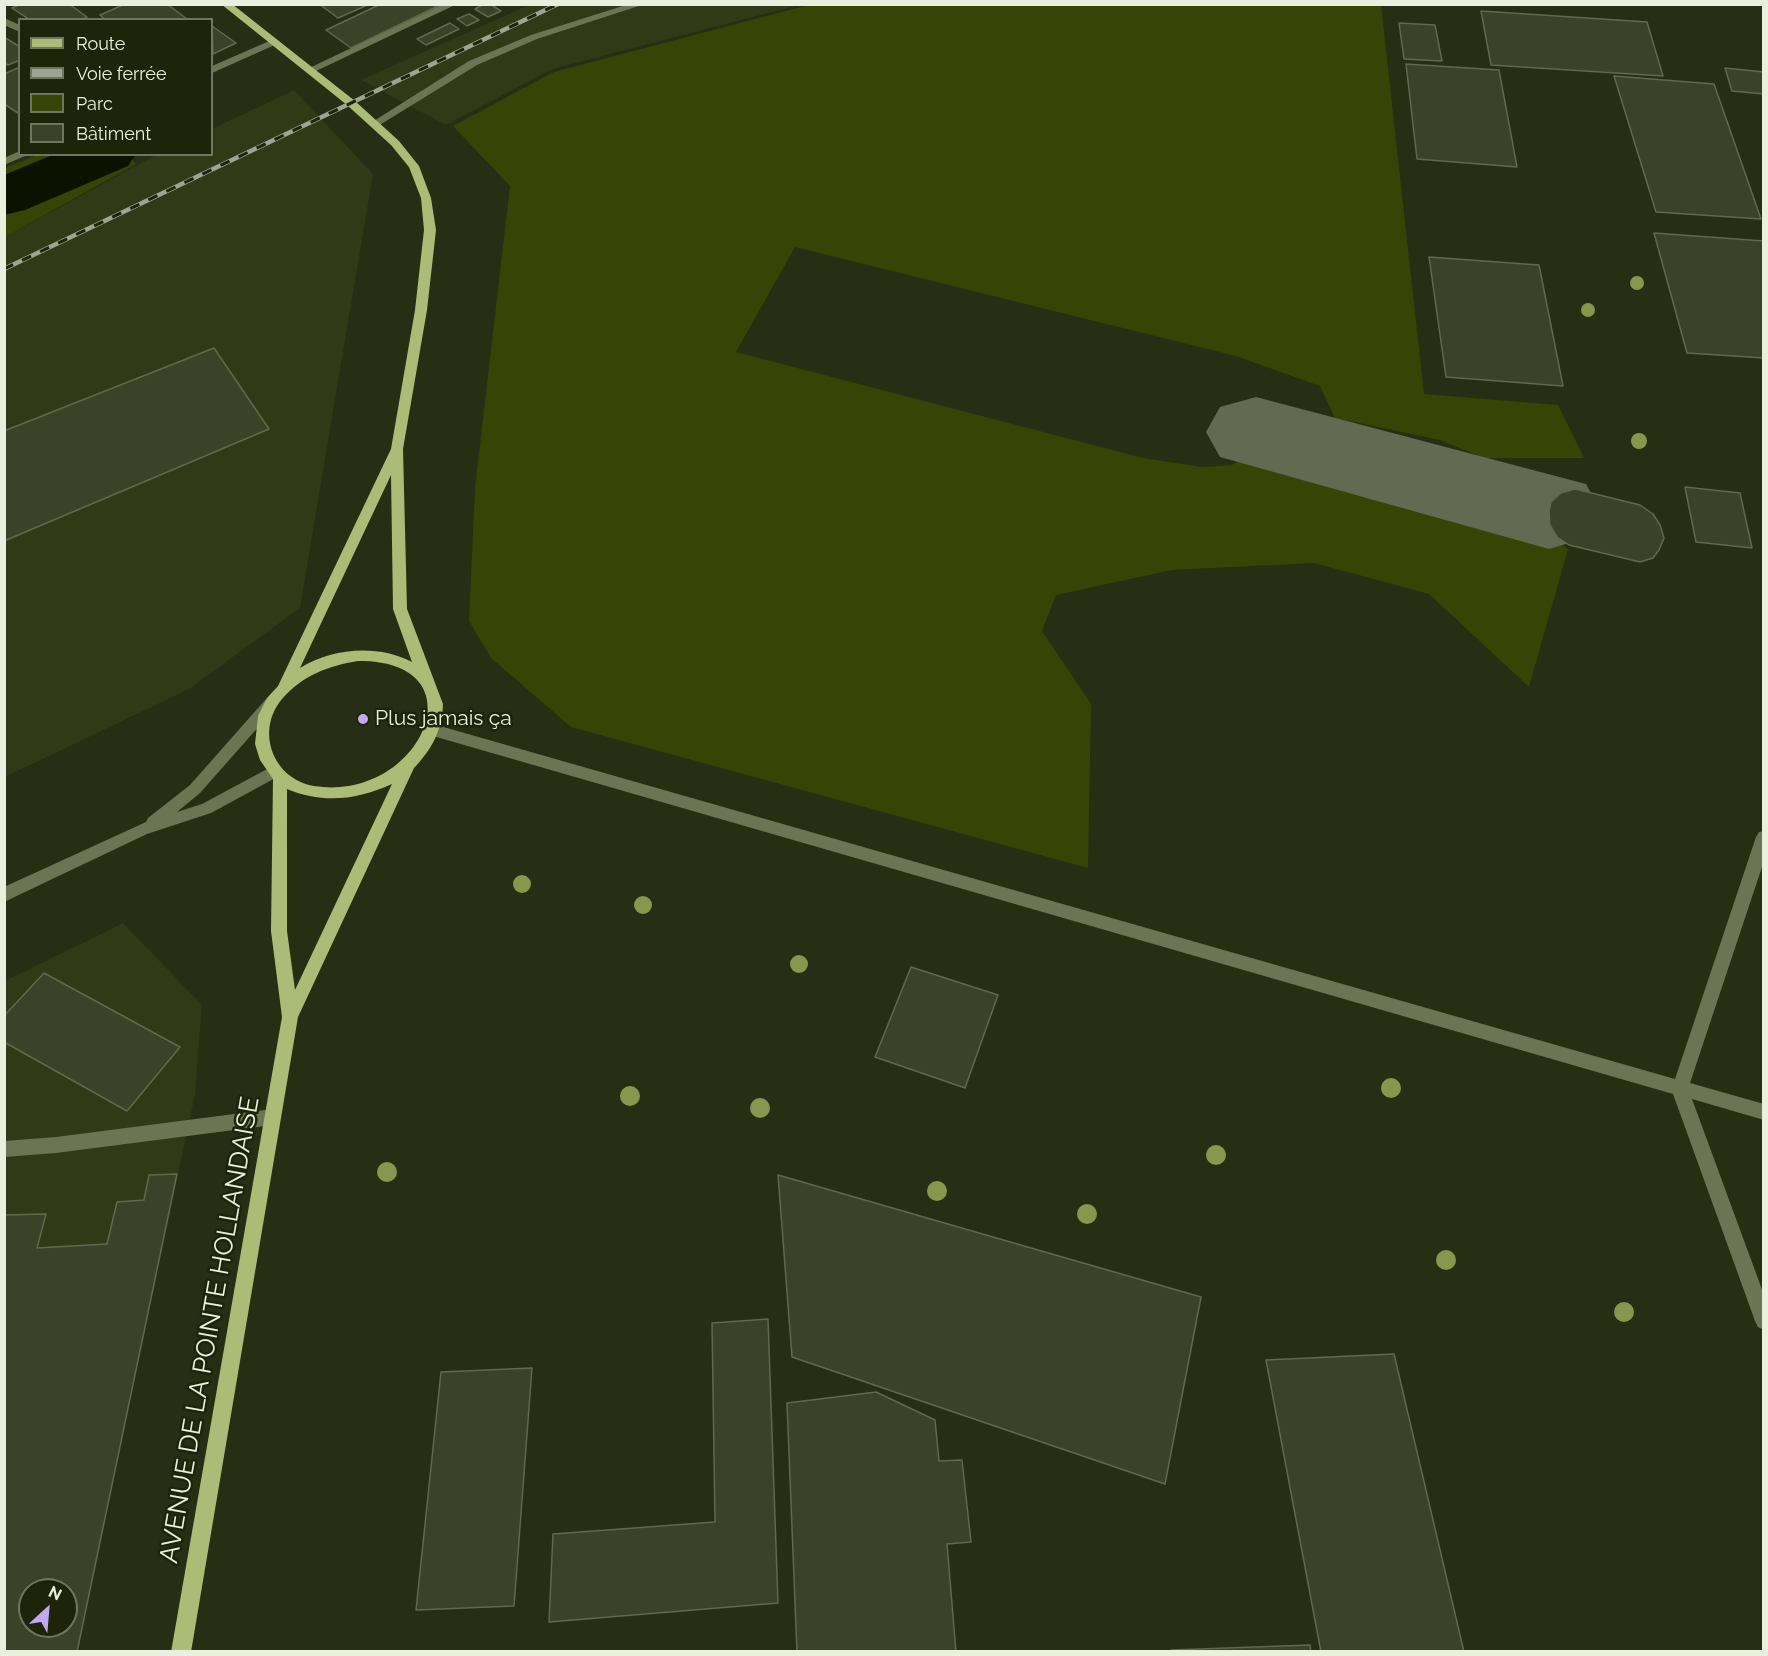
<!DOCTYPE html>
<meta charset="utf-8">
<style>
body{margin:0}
#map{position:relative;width:1768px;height:1656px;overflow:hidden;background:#282e13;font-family:Raleway,sans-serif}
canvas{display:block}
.frame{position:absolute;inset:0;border:6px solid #ebefdf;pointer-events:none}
.legend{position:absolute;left:18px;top:18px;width:195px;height:138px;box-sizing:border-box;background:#1e2409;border:2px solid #70755f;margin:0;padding:8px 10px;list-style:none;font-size:18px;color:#ebefdf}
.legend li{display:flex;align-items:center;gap:12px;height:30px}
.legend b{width:30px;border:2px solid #70755f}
.north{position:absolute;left:18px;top:1578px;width:60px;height:60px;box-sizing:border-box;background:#1e2409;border:2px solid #70755f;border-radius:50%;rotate:26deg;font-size:16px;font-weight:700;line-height:24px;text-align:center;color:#ebefdf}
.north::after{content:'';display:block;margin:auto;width:21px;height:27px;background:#c2a8f3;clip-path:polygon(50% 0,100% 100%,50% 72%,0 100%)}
</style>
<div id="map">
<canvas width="1768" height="1656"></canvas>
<div class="frame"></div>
<ul class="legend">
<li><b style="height:8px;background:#abbc77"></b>Route</li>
<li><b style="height:8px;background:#9fa490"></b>Voie ferrée</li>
<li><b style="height:16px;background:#384306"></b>Parc</li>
<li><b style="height:16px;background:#3b4227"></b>Bâtiment</li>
</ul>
<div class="north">N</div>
</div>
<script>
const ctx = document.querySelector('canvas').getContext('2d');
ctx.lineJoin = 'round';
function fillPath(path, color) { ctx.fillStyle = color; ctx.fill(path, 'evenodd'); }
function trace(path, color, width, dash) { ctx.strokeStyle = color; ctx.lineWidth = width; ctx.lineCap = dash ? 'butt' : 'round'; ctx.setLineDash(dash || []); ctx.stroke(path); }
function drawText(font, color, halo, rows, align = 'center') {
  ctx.font = font + ' Raleway,sans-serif'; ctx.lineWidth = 5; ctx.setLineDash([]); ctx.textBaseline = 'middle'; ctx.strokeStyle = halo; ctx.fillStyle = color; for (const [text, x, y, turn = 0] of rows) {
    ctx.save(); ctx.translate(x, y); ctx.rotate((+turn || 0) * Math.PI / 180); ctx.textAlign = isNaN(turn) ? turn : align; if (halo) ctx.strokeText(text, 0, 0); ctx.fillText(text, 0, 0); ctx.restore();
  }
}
const built = new Path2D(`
 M529,5H799L552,69L446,125L361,80Z
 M294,90L373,174L300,608L189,689L5,777V237L156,155L212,154V129Z
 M123,923L202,1005L195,1094L77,1651L5,1652V981ZM30,1590H66V1626H30Z`);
const green = new Path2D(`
 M812,4L1381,5L1424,394L1558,405L1584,458H1484L1440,440L1335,418L1320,386L1236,356L795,247L736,352L1143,458L1202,467L1232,465L1259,445L1535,516L1550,537L1568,549L1529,687L1429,594L1314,563L1172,570L1056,595L1042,631L1091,704L1088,868L571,727L491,658L469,621L475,488L510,186L453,126L554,72Z
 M37,155H128L136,164L5,237V168Z`);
const river = new Path2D(`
 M55,154H136L128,166L25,210L4,215V175Z`);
const taxiway = new Path2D(`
 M1256,397L1586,484L1601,511L1586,538L1549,549L1220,457L1206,432L1220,407Z`);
const building = new Path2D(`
 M21,4H69L87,17L81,20H30L12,8Z
 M125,4H167L187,19L106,20L100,15Z
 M319,4H370L338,18Z
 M381,4H442L351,48L326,30Z
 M484,4H490L501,11L488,17L475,9Z
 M1481,11L1647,22L1663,76L1491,65Z
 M469,14L479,20L467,26L457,19Z
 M450,23L459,29L426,45L417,39Z
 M1399,23L1435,25L1442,61L1404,59Z
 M212,26L236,43L213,54Z
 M4,37L20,47V60L8,65L4,63Z
 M1406,64L1499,70L1517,167L1417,159Z
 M20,67V112L18,113L4,104V74Z
 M1725,68L1764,72V94L1732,91Z
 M1614,76L1714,84L1761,219L1656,212Z
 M1654,233L1764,241V358L1687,353Z
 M1429,257L1539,265L1563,386L1446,377Z
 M214,348L269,429L4,541V431Z
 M1685,487L1740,493L1752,548L1696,542Z
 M1575,489L1640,505L1653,514L1660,525L1664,538L1659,550L1653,558L1640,562L1569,545L1557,537L1550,525L1549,511L1551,502L1561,493Z
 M911,967L998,995L965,1088L875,1057Z
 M44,973L180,1047L127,1111L4,1042V1016Z
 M177,1174L77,1652H4V1215L46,1214L37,1248L107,1244L117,1202L144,1200L149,1175ZM30,1590H66V1626H30Z
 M778,1175L1201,1297L1165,1484L792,1357Z
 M768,1319L778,1603L549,1622L553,1534L715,1522L712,1323Z
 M1394,1354L1464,1652H1321L1266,1360Z
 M532,1368L514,1606L416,1610L441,1372Z
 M876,1392L935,1420L939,1461L962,1460L971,1542L947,1544L956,1652H797L787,1403Z
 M1310,1645L1311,1652H1171V1650Z`);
const minor = new Path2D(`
 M444,4H457L314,72L305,70Z
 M629,4H645L537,39L477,65L378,126L369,124L469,61L531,35Z
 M4,18L20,25V32L4,25Z
 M274,39L279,42L277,44L212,73V66Z
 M20,151V154H26L25,156L4,165V158Z
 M271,697L276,699L278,703L276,707L200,793L177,812L202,804L269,768H279L281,772L279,776L211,813L147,834L4,902V887L146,822L148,818L190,785L266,699Z
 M433,724L1675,1079L1756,837L1759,832L1764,831V861L1690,1083L1764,1104V1120L1692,1099L1764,1295V1330L1758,1327L1755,1321L1673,1094L433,736L428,734L426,730L428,726Z
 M273,1109L279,1111L281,1117L279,1123L273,1125L56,1153L4,1157V1141L56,1137Z`);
const major = new Path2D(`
 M221,4H232L355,101L399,141L419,166L431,198L436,230L427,310L403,449L407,609L443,704C442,731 432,749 414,768L298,1017L191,1652H171L282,1017L271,931L273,779L260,760L255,744L258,716L267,698L278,686L391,449L415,310L424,230L421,198L409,167L391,145L347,105ZM391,475L393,609L412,662C378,644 332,648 300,668ZM358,661C484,660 421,803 314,786C273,779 255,731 282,699C303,675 328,666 358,661ZM392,784L295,990L287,931V789C323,804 357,800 392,784Z`);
const rail = new Path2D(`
 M4,269L558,4`);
const trees = [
 [1637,283,7],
 [1588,310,7],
 [1639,441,8],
 [522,884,9],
 [643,905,9],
 [799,964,9],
 [1391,1088,10],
 [630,1096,10],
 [760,1108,10],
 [1216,1155,10],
 [387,1172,10],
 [937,1191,10],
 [1087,1214,10],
 [1446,1260,10],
 [1624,1312,10]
];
const markers = [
 [363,719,6,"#c2a8f3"]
];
const poiNames = [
 ["Plus jamais ça",375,719]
];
const nearStreetnames = [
 ["AVENUE DE LA POINTE HOLLANDAISE",210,1330,-80]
];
fillPath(built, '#313917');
fillPath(green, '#384306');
fillPath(river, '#0d1100');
fillPath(taxiway, '#646952');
fillPath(building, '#3b4227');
trace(building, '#61694c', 1.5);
fillPath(minor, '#6b7453');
fillPath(major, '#abbc77');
trace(rail, '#9fa490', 4.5);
trace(rail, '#1e2409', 3, [10]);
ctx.fillStyle = '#87984e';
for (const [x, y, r] of trees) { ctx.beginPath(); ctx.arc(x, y, r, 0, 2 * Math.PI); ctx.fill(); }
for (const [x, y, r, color] of markers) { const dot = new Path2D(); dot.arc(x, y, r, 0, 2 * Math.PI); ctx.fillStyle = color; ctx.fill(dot); trace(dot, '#1e2409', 2); }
drawText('21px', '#ebefdf', '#1e2409', poiNames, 'left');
drawText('26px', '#ebefdf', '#1e2409', nearStreetnames);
</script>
